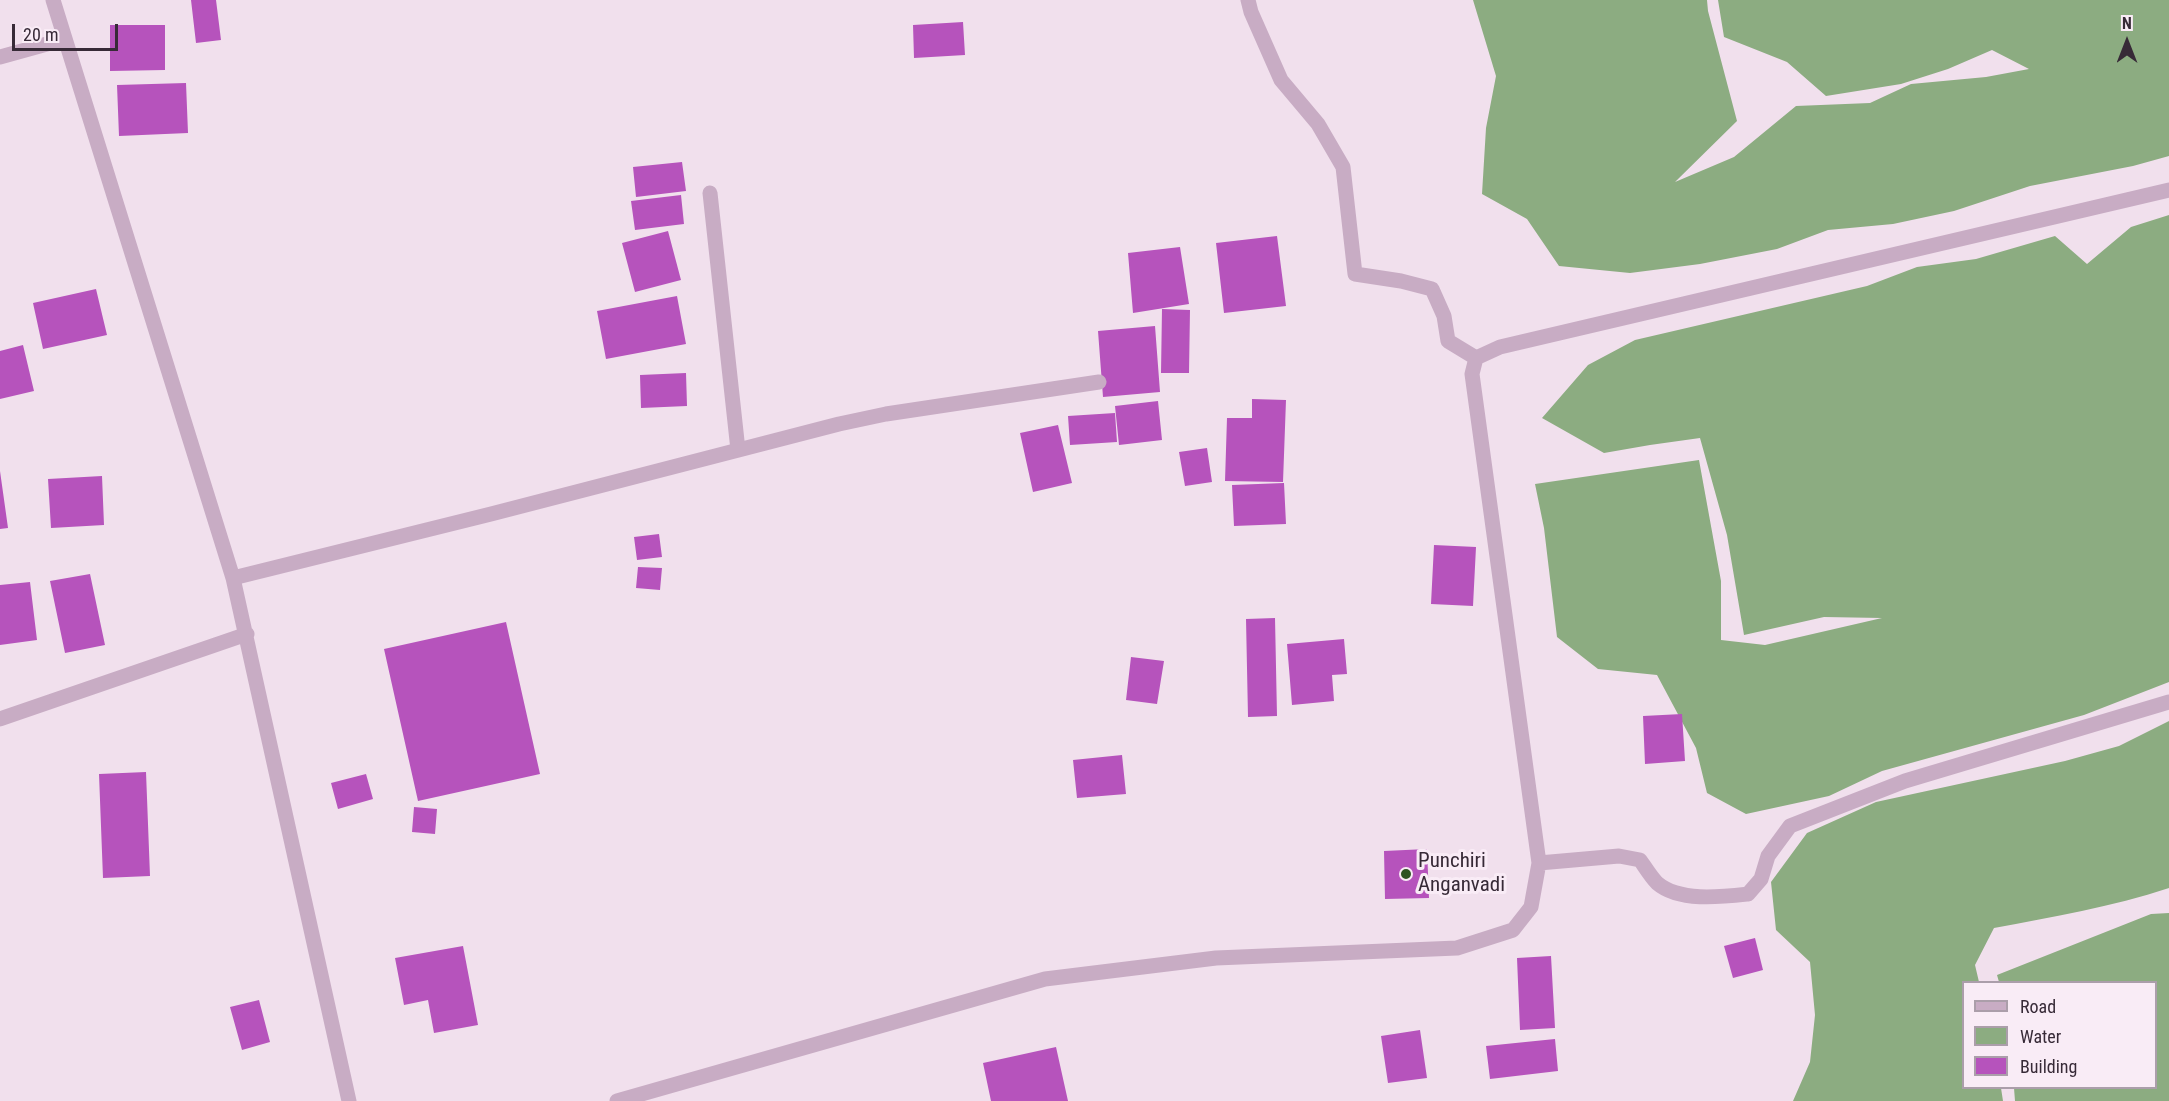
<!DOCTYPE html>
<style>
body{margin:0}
#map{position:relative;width:2169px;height:1101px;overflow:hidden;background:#f1e0ed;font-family:"Roboto Condensed",sans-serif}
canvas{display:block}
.legend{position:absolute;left:1962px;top:981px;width:195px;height:108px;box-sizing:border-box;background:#f9ecf6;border:2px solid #ab9eaa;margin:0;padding:8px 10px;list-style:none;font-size:18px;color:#372a37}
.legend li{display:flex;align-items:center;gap:12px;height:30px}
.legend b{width:30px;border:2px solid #ab9eaa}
.north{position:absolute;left:2097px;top:12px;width:60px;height:60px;-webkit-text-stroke:4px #f9ecf6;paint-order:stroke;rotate:0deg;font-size:16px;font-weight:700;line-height:24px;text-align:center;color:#372a37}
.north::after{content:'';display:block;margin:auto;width:21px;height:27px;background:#372a37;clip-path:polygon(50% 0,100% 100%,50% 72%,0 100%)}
.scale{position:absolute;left:12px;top:24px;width:106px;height:27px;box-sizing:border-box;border:3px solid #372a37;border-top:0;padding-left:8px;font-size:18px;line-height:21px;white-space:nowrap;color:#372a37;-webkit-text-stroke:4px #f9ecf6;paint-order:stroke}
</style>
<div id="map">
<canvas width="2169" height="1101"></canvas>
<ul class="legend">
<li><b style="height:8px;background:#c8acc4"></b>Road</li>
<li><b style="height:16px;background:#8cac81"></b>Water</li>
<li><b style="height:16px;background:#b653bc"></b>Building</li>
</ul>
<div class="north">N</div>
<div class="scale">20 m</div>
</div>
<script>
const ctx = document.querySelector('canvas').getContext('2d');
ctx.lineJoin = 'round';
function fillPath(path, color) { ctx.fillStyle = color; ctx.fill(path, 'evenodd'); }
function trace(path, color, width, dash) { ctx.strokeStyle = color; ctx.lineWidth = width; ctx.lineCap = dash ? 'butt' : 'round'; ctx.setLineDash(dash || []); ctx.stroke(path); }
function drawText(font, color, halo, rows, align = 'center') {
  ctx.font = font + ' "Roboto Condensed",sans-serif'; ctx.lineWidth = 6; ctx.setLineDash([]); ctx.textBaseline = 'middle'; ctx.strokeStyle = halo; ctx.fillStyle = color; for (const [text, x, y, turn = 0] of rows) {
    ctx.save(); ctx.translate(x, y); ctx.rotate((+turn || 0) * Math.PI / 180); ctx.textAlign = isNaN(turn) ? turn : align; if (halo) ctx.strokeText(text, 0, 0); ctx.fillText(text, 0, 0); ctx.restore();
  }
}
const water = new Path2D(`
 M1473,0H1707L1708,11L1737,121L1675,182L1734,157L1796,106L1870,103L1911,84L1986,77L2029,69L1992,50L1948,69L1901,84L1826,96L1787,62L1724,37L1718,0H2169V156L2133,166L2030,186L1954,211L1893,224L1828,230L1777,249L1700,264L1630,273L1559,266L1527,219L1482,194L1486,128L1496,76Z
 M2169,215V682L2084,715L1882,771L1829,796L1746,814L1707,793L1696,748L1657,675L1598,669L1557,637L1544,528L1535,484L1699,460L1721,581V640L1765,645L1882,618L1824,617L1744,635L1727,535L1700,438L1650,445L1604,453L1542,418L1588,365L1635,340L1867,286L1917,267L1976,259L2055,236L2087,264L2131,227Z
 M2169,721V888C2112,907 2052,917 1994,928L1975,965L1979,982H1964V1088H2001L2003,1101H1793L1810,1062L1815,1015L1810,962L1776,930L1771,882L1807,833L1876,802L2065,761L2119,746Z
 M2169,913V1101H2015L2014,1088H2156V982H1999L1997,975L2151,914Z`);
const building = new Path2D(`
 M191,0H216L221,40L196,43Z
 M963,22L965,55L914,58L913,25Z
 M110,25H165V70L110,71Z
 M186,83L188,133L119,136L117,85Z
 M682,162L686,191L636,197L633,167Z
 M681,195L684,224L635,230L631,201Z
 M668,231L681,280L635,292L622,243Z
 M1277,236L1286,306L1224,313L1216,243Z
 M1180,247L1189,304L1133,313L1128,253Z
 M96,289L107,335L43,349L33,303Z
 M677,296L686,344L606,359L597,311Z
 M1162,309L1190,310L1189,373H1161Z
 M1155,326L1160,392L1103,397L1098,331Z
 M23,345L34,391L0,399V351Z
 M686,373L687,406L641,408L640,375Z
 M1252,399L1286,400L1283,482L1225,481L1227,418H1252Z
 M1158,401L1162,440L1119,445L1115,406Z
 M1115,413L1117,442L1070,445L1068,416Z
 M1058,425L1072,483L1033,492L1020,433Z
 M1207,448L1212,482L1185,486L1179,452Z
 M0,471L8,528L0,529Z
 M102,476L104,525L51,528L48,479Z
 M1284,483L1286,524L1234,526L1232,485Z
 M659,534L662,557L637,560L634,537Z
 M1434,545L1476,547L1473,606L1431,604Z
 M638,567L662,568L660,590L636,588Z
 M90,574L105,645L65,653L50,581Z
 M30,582L37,640L0,645V585Z
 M1275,618L1277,716L1248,717L1246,619Z
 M506,622L540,774L418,801L384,649Z
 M1344,639L1347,674L1332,675L1334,701L1292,705L1287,644Z
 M1131,657L1164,661L1157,704L1126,700Z
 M1682,714L1685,761L1645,764L1643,716Z
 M1122,755L1126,794L1077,798L1073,760Z
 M146,772L150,876L103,878L99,774Z
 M366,774L373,799L338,809L331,783Z
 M414,807L437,809L435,834L412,832Z
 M1427,849L1429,898L1385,899L1384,851Z
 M1755,938L1763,970L1733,978L1724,946Z
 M463,946L478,1025L434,1033L428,1000L404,1005L395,958Z
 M1551,956L1555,1028L1520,1030L1517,958Z
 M259,1000L270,1042L242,1050L230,1007Z
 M1420,1030L1427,1078L1388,1083L1381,1036Z
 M1555,1039L1558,1071L1490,1079L1486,1046Z
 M1056,1047L1068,1101H991L983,1063Z`);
const minor = new Path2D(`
 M53,0L233,578L349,1101
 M1248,0L1251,12L1281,80L1318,124L1343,167L1355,274L1401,281L1432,289L1444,316L1448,341L1476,358
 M0,57L65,39
 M710,193L738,450
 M233,578L491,514L839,424L886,414L1099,382
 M0,719L247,634
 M1539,863L1619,856L1640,860C1645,867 1651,877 1657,883C1679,902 1721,897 1748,894L1761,879L1768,856L1790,826L1905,781L2169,702
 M617,1101L1045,979L1216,958L1457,948L1513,930L1531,907L1539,863L1472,374L1476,358L1500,347L2169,190`);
const markers = [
 [1406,874,6,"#2f5523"]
];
const poiNames = [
 ["Punchiri",1418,862],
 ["Anganvadi",1418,886]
];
fillPath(water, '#8cac81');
fillPath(building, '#b653bc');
trace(minor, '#c8acc4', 15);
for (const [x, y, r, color] of markers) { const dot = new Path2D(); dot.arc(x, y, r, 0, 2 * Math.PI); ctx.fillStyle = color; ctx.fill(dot); trace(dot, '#f9ecf6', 2); }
drawText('21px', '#372a37', '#f9ecf6', poiNames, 'left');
</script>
